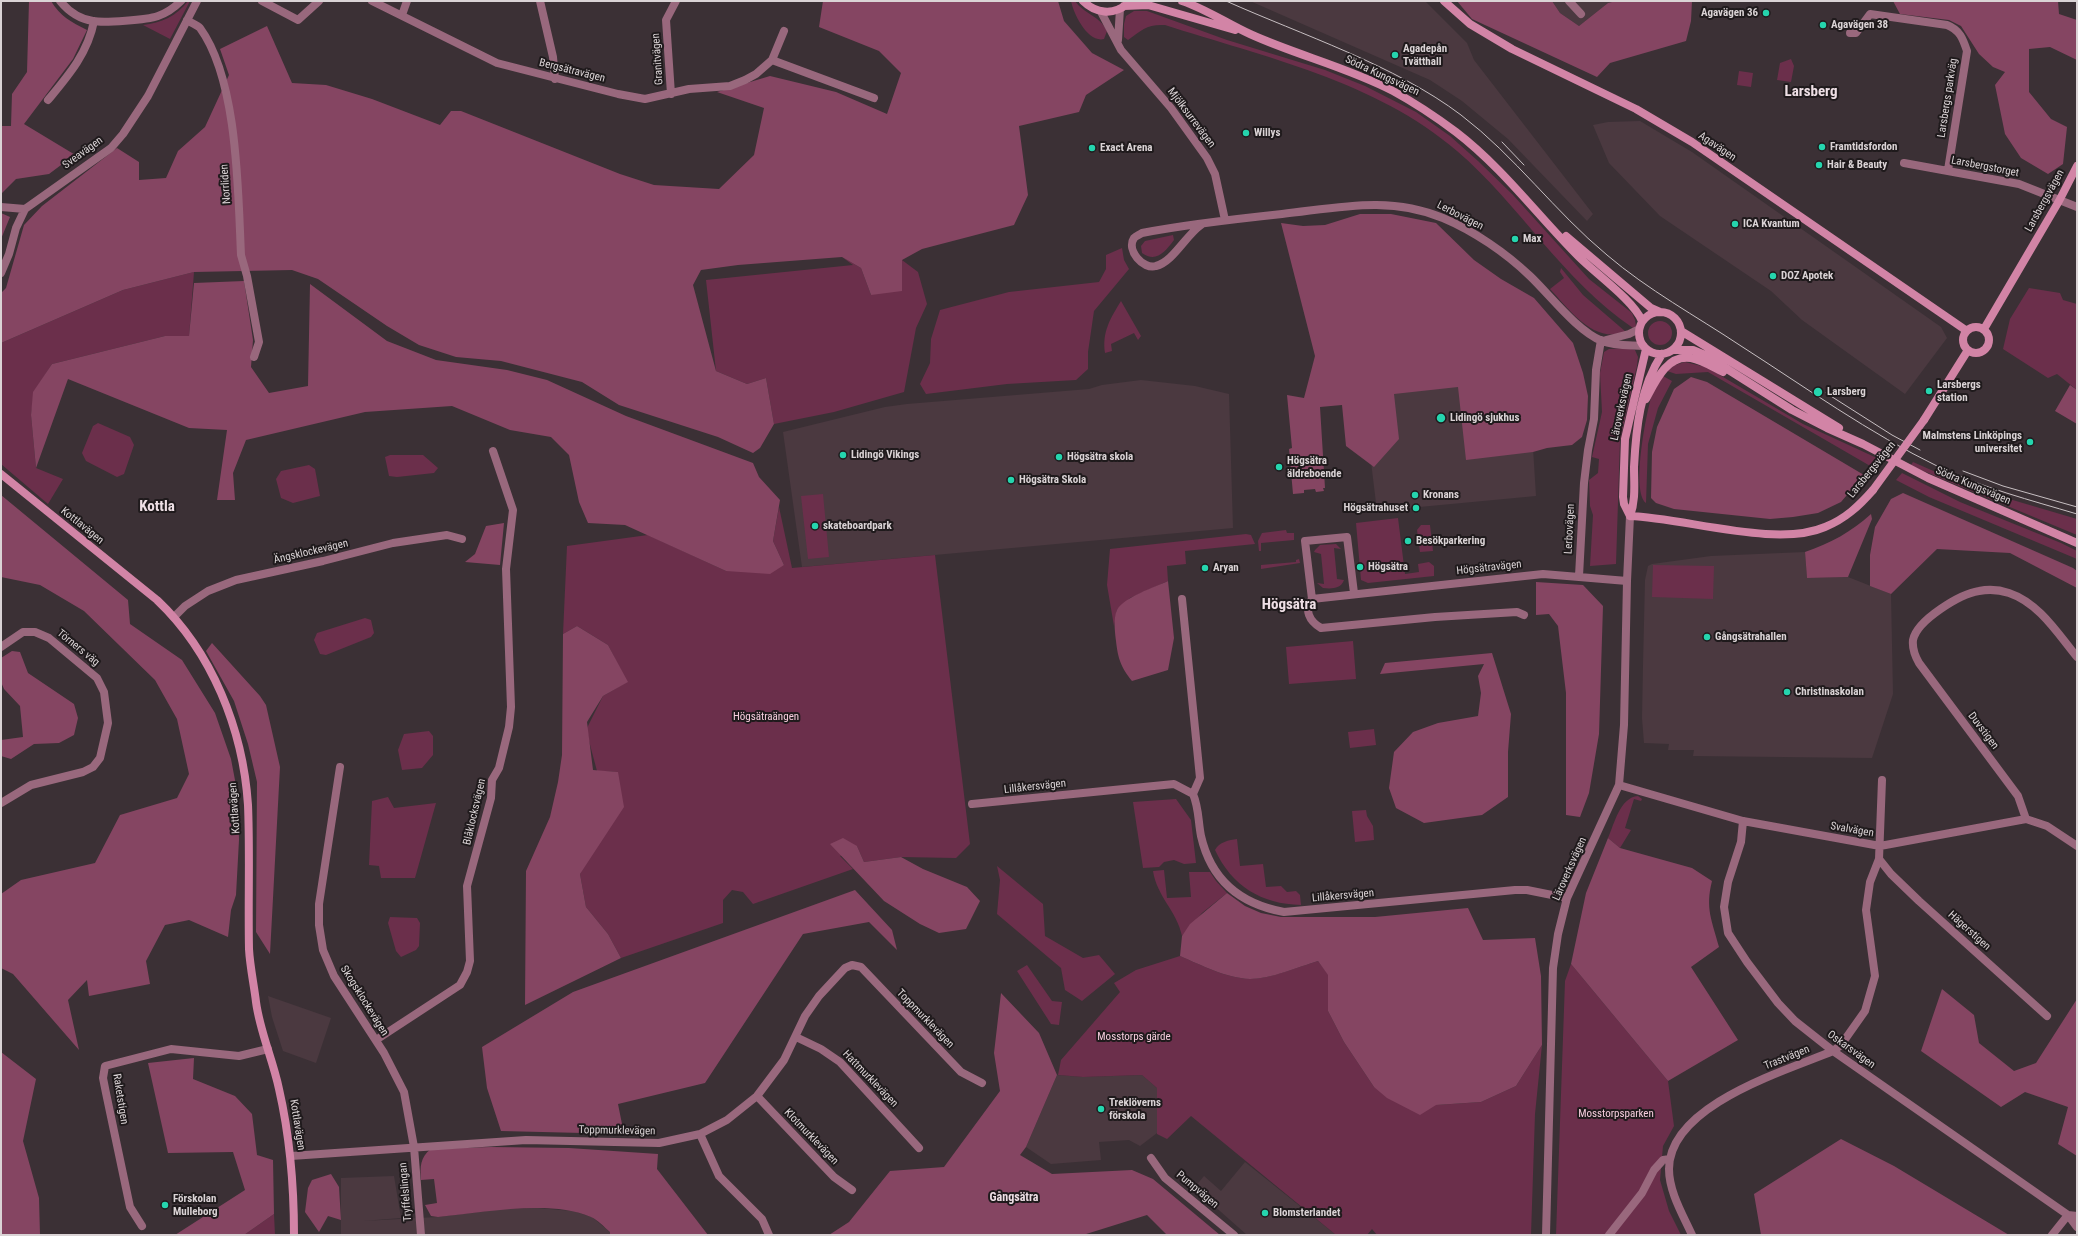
<!DOCTYPE html>
<meta charset="utf-8">
<style>
body{margin:0}
#map{position:relative;width:2078px;height:1236px;overflow:hidden;background:#3b3035;font-family:"Roboto Condensed",sans-serif}
canvas{display:block}
.frame{position:absolute;inset:0;border:2px solid #dad3d5;pointer-events:none}
</style>
<div id="map">
<canvas width="2078" height="1236"></canvas>
<div class="frame"></div>
</div>
<script>
const ctx = document.querySelector('canvas').getContext('2d');
ctx.lineJoin = 'round';
function fillPath(path, color) { ctx.fillStyle = color; ctx.fill(path, 'evenodd'); }
function trace(path, color, width, dash) { ctx.strokeStyle = color; ctx.lineWidth = width; ctx.lineCap = dash ? 'butt' : 'round'; ctx.setLineDash(dash || []); ctx.stroke(path); }
function drawText(font, color, halo, rows, align = 'center') {
  ctx.font = font + ' "Roboto Condensed",sans-serif'; ctx.lineWidth = 4; ctx.setLineDash([]); ctx.textBaseline = 'middle'; ctx.strokeStyle = halo; ctx.fillStyle = color; for (const [text, x, y, turn = 0] of rows) {
    ctx.save(); ctx.translate(x, y); ctx.rotate((+turn || 0) * Math.PI / 180); ctx.textAlign = isNaN(turn) ? turn : align; if (halo) ctx.strokeText(text, 0, 0); ctx.fillText(text, 0, 0); ctx.restore();
  }
}
const built = new Path2D(`
 M1250,1H1425L1467,43L1474,60L1593,214L1587,221L1508,139L1462,101L1430,80Z
 M1552,1H1616L1608,3L1579,26L1560,13Z
 M1640,121L1692,152L1941,327L1947,338L1905,394L1802,320L1771,291L1660,216L1609,163L1593,125L1608,122Z
 M1141,380L1195,386L1229,394L1233,528L802,567L783,432L885,407L907,404L1089,389L1102,385Z
 M1463,380L1533,448L1536,496L1377,511L1371,462L1387,389Z
 M1805,552L1807,578L1848,577L1891,594L1893,694L1872,758L1693,756L1694,750H1668L1669,744L1644,743L1642,718L1643,665L1645,580L1648,566L1652,564L1711,556Z
 M268,996L331,1018L316,1063L283,1051L272,1017Z
 M1057,1075L1083,1077L1142,1075L1157,1088L1161,1130L1140,1146L1129,1140L1099,1142L1101,1160L1051,1164L1026,1147Z
 M1245,1162L1336,1235H1247L1194,1188L1204,1176L1221,1191Z
 M394,1176L401,1218L363,1221L438,1217L501,1209L537,1208L573,1211L592,1217L610,1232V1235H341V1178Z`);
const green = new Path2D(`
 M188,1H190L170,39L143,25C161,23 177,16 188,1Z
 M1071,1H1075C1084,14 1100,16 1107,31L1104,39C1088,43 1074,15 1071,1Z
 M1134,11H1147L1227,40L1325,70L1365,86L1416,112L1450,136L1478,161L1513,195L1589,279L1632,313L1635,320L1636,326L1633,328C1563,281 1520,205 1457,151C1376,81 1264,57 1165,25C1147,24 1142,30 1128,40L1124,37V24L1126,16Z
 M1791,59L1794,66L1791,82L1777,80L1780,63Z
 M1739,71L1753,73L1751,87L1737,85Z
 M1173,235L1174,240C1165,252 1156,263 1142,253L1141,246L1145,241Z
 M1122,248L1124,260L1129,269L1094,311L1088,352V369L1076,380L1007,384L926,394L920,384L930,363L931,339L940,310L1009,292L1099,282L1106,269V255Z
 M842,257L861,268L871,295L902,260L918,272L927,304L916,328L904,392L834,412L774,424L766,378L747,384L716,371L706,280L853,265Z
 M1561,268L1583,295L1626,332C1593,344 1570,310 1550,289L1564,278L1560,272Z
 M194,272L189,337L165,336L52,364L34,392L31,415L36,468L63,479L48,504L1,464V343L123,290Z
 M2029,288L2060,293L2063,300L2077,304V390L2057,374L2048,378L2003,349L2010,319Z
 M1121,301L1141,336L1138,340L1134,333L1111,344L1112,351L1105,353C1102,332 1110,319 1121,301Z
 M1648 333a12 12 0 1 1 24 0a12 12 0 1 1-24 0Z
 M1626,348L1635,350L1638,357L1637,366L1620,440L1616,564L1590,566L1593,515L1590,506L1589,480L1598,473L1599,459L1592,457L1602,412L1600,373L1604,352L1609,349Z
 M1685,362L1706,367L1803,424L1879,459L1872,467L1708,372L1676,374L1667,371L1675,365Z
 M1663,376L1672,381L1658,408L1648,444L1646,503C1631,491 1646,415 1651,398C1654,390 1659,383 1663,376Z
 M98,423L130,437L134,445L124,474L117,477L86,461L82,453L93,426Z
 M390,455H423L438,468L434,473L397,477L389,476L385,457Z
 M1913,462L1972,488L2077,519V535L1921,470L1911,465Z
 M309,465L315,469L320,496L293,503L281,498L276,479L281,471Z
 M1902,473L1960,502L2061,543L2077,551V559L1929,497L1896,480Z
 M823,494L829,557L808,559L801,496Z
 M779,507L792,568L935,555L970,844L956,858L901,857L864,862L857,846L840,856L853,869L753,904L743,892L732,890L723,900V923L621,958L608,934L586,907L580,874L618,772L597,771L589,741L587,728L603,696L627,682L608,645L577,626L563,634L567,546L648,535L726,571L784,565L773,541Z
 M1398,518L1405,574L1419,572L1418,564L1429,562L1434,566V576L1368,583L1361,580L1356,523Z
 M1421,525H1430L1433,551L1420,552L1417,530Z
 M1286,530L1287,533H1294V540L1261,543V551H1259L1258,541L1262,533Z
 M1246,534L1251,535L1255,544L1185,551L1186,564L1167,566L1168,581L1130,598L1117,610L1114,626L1107,585L1110,549Z
 M1336,544L1341,549L1334,548L1337,579L1344,580C1341,589 1331,589 1323,588L1317,583L1324,584L1321,554L1314,552L1315,550L1320,545Z
 M1299,559L1300,563L1261,569V565L1296,562V560Z
 M1653,565L1714,566L1713,599L1652,597Z
 M365,618L371,620L374,633L371,637L326,655L320,654L314,640L317,633Z
 M1353,641L1356,679L1289,684L1286,647Z
 M1374,729L1376,745L1350,748L1348,732Z
 M429,731L433,736V755L422,768L402,770L398,750L404,734Z
 M1638,796L1642,799L1641,801L1634,799L1625,828L1631,830L1620,848L1608,838C1614,825 1620,797 1638,796Z
 M388,797L394,808L436,803L415,878H381L379,866L369,865L372,801Z
 M1176,799L1191,820L1196,863L1184,864L1174,860L1164,862L1159,867L1143,868L1133,802Z
 M1366,810L1367,816L1373,826L1374,840L1355,842L1352,811Z
 M1237,839L1240,866L1263,864L1266,887L1281,886L1287,892L1296,891L1300,895L1301,905C1261,904 1232,886 1215,850C1219,842 1229,840 1237,839Z
 M997,866L1043,904L1045,936L1083,958L1099,955L1115,974L1082,1001L1065,990L1061,968L997,914L1000,880Z
 M1164,870L1167,898L1191,897L1189,872H1210L1216,881L1227,893L1202,913L1182,936C1177,911 1157,897 1153,871Z
 M390,917L417,918L420,923L419,946L416,950L401,957L396,951L388,923Z
 M1180,956C1201,965 1226,978 1250,979C1270,979 1298,967 1318,961L1328,974V1011L1344,1042L1374,1087L1436,1105L1481,1102L1516,1086L1542,1045L1535,1114L1531,1235H1377L1372,1229L1367,1235H1336L1191,1116L1167,1139L1157,1134V1088L1142,1075L1083,1077L1058,1075L1061,1060L1120,992L1114,983L1136,970Z
 M1571,964L1668,1081L1674,1126L1663,1146L1660,1180L1669,1211L1681,1235H1556L1565,981Z
 M1027,965L1052,1001L1062,1002L1059,1025L1051,1024L1017,971Z
 M274,1214L275,1235H244Z`);
const forest = new Path2D(`
 M29,1H51C60,16 71,22 87,30L73,59L24,124L82,159L61,165L49,174L16,179L1,194V126H11L12,94L27,72Z
 M823,1H1058L1064,21L1092,53L1124,70L1086,95L1079,112L1019,126L1028,195L1014,225L922,249L902,260V291L871,295L861,268L842,257L738,265L701,270L693,285L716,371L747,384L766,378L774,424L760,448L753,453L718,437L619,405L582,382L501,361L456,357L419,345L387,326L318,279L292,270L194,272L123,290L1,343V293L6,288L24,225L42,206L117,148L139,162V180L166,178L178,151L205,127L229,75L220,49L267,26L292,83L326,85L372,99L440,125L451,111H461L620,174L654,185L719,189L754,155L764,108L717,92L770,76L836,92L887,114L901,73L879,51L819,27Z
 M1457,1H1552L1560,13L1579,26L1608,3L1616,1H1692L1691,21L1686,41L1610,63L1597,77L1472,19Z
 M1893,1H2058L2059,14L2077,20V60L2050,47L2029,49V92L2051,119L2067,127L2063,164L2048,174L2021,158L2005,134L1995,85L2005,72L1993,67L1979,54L1961,26L1949,20L1900,14Z
 M1,213L10,217L1,239Z
 M1360,214H1391L1436,223L1474,260L1501,279L1534,298L1573,343L1583,373L1588,396L1587,420L1582,437L1572,445L1547,448L1533,452L1466,460L1458,387L1394,394L1399,439L1374,467L1346,446L1342,405L1320,407L1325,488H1323L1324,491L1316,492L1315,489L1304,490V493L1293,494L1289,449L1292,448L1287,395L1304,398L1315,356L1281,223L1303,226L1325,225Z
 M244,281L253,340L251,367L269,393L308,386L310,284L387,341L436,360L507,370L547,380L626,416L753,463L759,477L780,500L773,541L784,565L770,574L726,571L625,525L588,523L579,502L569,455L551,437L510,430L452,406L365,412L246,440L233,473L235,500H217L227,430L189,428L68,379L36,468L31,415L33,392L52,364L165,336H189L194,283Z
 M1691,377L1707,382L1864,475L1841,502L1818,513L1793,517L1770,519L1674,509L1656,503L1651,498L1652,452L1657,427L1674,389Z
 M2070,385L2077,390V424L2055,411Z
 M1903,493L2073,568L2077,571V588L2010,553L1937,549L1891,594L1870,586V555L1875,527L1891,499Z
 M1,495L128,600L130,624L182,660L215,713L231,759L238,796L239,840L236,895L231,910L228,937L189,920L165,925L146,961L150,984L89,996L87,980L68,1000L79,1050L13,974L1,968V894L21,880L95,863L120,815L177,798L189,774L177,719L155,680L84,611L40,585L1,577Z
 M1871,514L1872,519L1848,577L1807,578L1805,552C1831,543 1851,532 1871,514Z
 M504,523L500,565L465,562L475,554L486,526Z
 M1168,581L1174,638L1168,670L1132,681C1121,667 1118,659 1116,641C1115,632 1113,619 1117,610C1124,597 1155,587 1168,581Z
 M1536,582L1583,585L1603,606L1599,734L1589,793L1580,817L1566,815V693L1558,626L1549,614L1536,615Z
 M577,626L608,645L628,682L603,696L587,722L593,770L618,772L624,807L580,874L586,907L608,934L621,958L525,1005L526,871L550,817L558,782L562,755L563,634Z
 M212,643L260,696L266,705L280,767L270,954L256,932L257,782L248,744L234,701L206,651Z
 M12,651L20,652L28,673L74,704L78,718L74,735L59,743L34,744L11,759L1,756V740L23,737L20,706L4,689L1,682V658Z
 M1492,653L1511,714L1508,752V797L1482,815L1424,823L1396,808L1389,788L1394,752L1413,732L1438,723L1478,716L1481,693L1478,676L1484,664L1380,674L1385,663Z
 M843,838L857,846L864,862L901,857L923,869L967,887L980,901L966,929L939,933L920,924L884,901L830,844Z
 M1608,838L1620,848L1692,868L1712,881C1705,908 1712,921 1719,947L1691,967L1738,1040L1668,1081L1571,964L1586,893Z
 M855,890L892,930L897,950L869,922L803,934L705,1083L618,1104L624,1134L501,1131L487,1088L482,1047L573,992Z
 M1227,893L1245,906L1261,913L1281,917H1375L1468,908L1483,940L1535,938L1541,976L1542,1045L1516,1086L1481,1102L1436,1105L1420,1115L1387,1098L1374,1087L1344,1042L1328,1011V975L1318,961C1298,967 1271,979 1250,979C1226,978 1201,965 1180,956L1182,936L1190,924Z
 M1942,989L1974,1015L1979,1043L2014,1071L2036,1063L2077,999V1156L2058,1144L2068,1107L2025,1092L2001,1107L1921,1051Z
 M1001,993L1039,1033L1057,1075L1026,1147L1020,1155L1052,1174L1132,1170L1153,1179L1220,1235H1167L1147,1215L1083,1235H829L849,1222L890,1171L944,1167L1000,1091L994,1053Z
 M1,1052L36,1079L23,1141L39,1198L40,1235H1Z
 M194,1058L193,1079L235,1096L252,1114L257,1155L273,1160L274,1214L244,1235H175L245,1190L233,1152L168,1153L148,1063Z
 M1841,1139L1894,1166L2009,1235H1761L1754,1194Z
 M491,1147L569,1148L658,1154L657,1169L708,1235H610V1232C604,1227 598,1220 591,1217C550,1199 482,1213 438,1217L431,1216L425,1205L437,1203L434,1179L421,1180C420,1167 420,1157 431,1149Z
 M331,1174L339,1187L341,1220L328,1216L319,1232L305,1212L308,1188L312,1180Z`);
const street = new Path2D(`
 M60,1C69,12 79,19 93,21C104,23 147,20 158,16C167,13 174,8 181,1
 M262,1L298,20L319,1
 M372,1L497,63L618,94L645,99L689,89L730,86L745,80L756,74L772,60L784,31
 M540,1L553,57L555,79
 M1569,1L1581,14
 M1101,12L1121,50L1171,108L1207,158L1215,174L1225,220
 M402,15L407,1
 M187,20C191,23 197,25 200,28C238,80 238,192 241,255L247,276L259,342L254,357
 M1850,33H1856L1870,14L1947,25C1960,30 1963,39 1967,51L1948,170
 M1118,40L1120,9
 M772,60L874,98
 M671,94L666,20L676,1
 M48,100C68,76 88,53 94,21
 M1904,163L2019,184L2077,207
 M1,207L25,209
 M1201,225C1186,235 1173,262 1156,266C1143,270 1126,250 1134,238C1136,236 1139,235 1142,233C1188,224 1235,219 1282,214C1337,208 1389,195 1443,218C1474,231 1506,253 1530,276C1550,295 1577,331 1602,341C1615,346 1629,345 1643,346
 M1,273L9,254L16,228L25,209L111,148L123,134L148,96L197,1
 M1606,340L1629,334L1639,329
 M1579,576L1584,483L1588,450L1594,419L1596,370L1601,340
 M1354,593L1347,537L1305,541L1312,599L1543,574L1627,581
 M1182,599L1200,778L1193,794
 M1312,599C1304,610 1309,621 1321,628L1435,617L1517,612L1524,615
 M174,617L185,606L208,591L236,580L323,561L393,543L447,535L462,539
 M1,647L23,632H35L49,638L97,678L104,692L108,723L100,758L93,767L83,772L31,785L1,803
 M340,767L319,904V925L323,950L334,976L384,1053L404,1092L414,1147L421,1235
 M1619,785L1743,821L1880,846L2026,819L2047,826L2077,846
 M972,804L1174,784L1193,794C1199,808 1198,821 1201,836C1211,880 1240,904 1284,912L1515,890H1527L1567,898
 M2026,819L2018,796L1919,663C1915,656 1912,649 1913,640C1917,620 1960,594 1979,591C1989,589 2000,590 2009,593C2039,603 2058,634 2077,657
 M1743,821L1741,842L1728,882L1724,907L1728,933L1747,962L1778,1003L1795,1021L1833,1051L2068,1215L2077,1227
 M1879,859L1891,874L1919,901L2047,1016
 M796,1037L821,1049L840,1062L919,1148
 M376,1040L460,985L467,972L470,961L467,886L491,798L492,780L499,768L509,727L511,707L506,569L513,510L493,451
 M757,1096L834,1177L852,1190
 M700,1134L719,1176L762,1219L769,1235
 M291,1156L526,1140L659,1143L700,1134L727,1120L757,1096L784,1060L805,1016L819,996L845,968L852,965L861,967L961,1072L982,1083
 M1151,1158L1165,1178L1234,1235
 M142,1226L130,1207L106,1093L103,1078L105,1066L171,1049L239,1056L268,1049
 M1546,1235L1553,968L1558,934L1567,898L1619,785L1624,725L1627,581L1630,516
 M1609,1235L1642,1193L1654,1170L1663,1160L1670,1159
 M1692,1235C1683,1215 1669,1192 1669,1169C1669,1105 1785,1071 1833,1051L1841,1045L1865,1011L1875,976L1866,910L1870,882L1879,859L1882,780
 M2052,1235L2068,1215L2077,1216`);
const secondary = new Path2D(`
 M1083,1C1095,13 1113,16 1127,4
 M1182,1C1206,9 1226,23 1250,34C1296,55 1347,67 1393,91C1415,103 1436,117 1456,132C1503,168 1538,216 1579,257C1596,274 1634,301 1642,321
 M1444,1L1470,24L1512,49L1636,109L1692,142L1967,331
 M1124,6L1148,5L1235,30
 M1566,236L1651,308L1660,312
 M1639 333a21 21 0 1 1 42 0a21 21 0 1 1-42 0Z
 M1963 340a13 13 0 1 1 26 0a13 13 0 1 1-26 0Z
 M1984,329L2059,201L2077,166
 M1681,331L1839,428
 M1673,350H1693L1705,355L1792,410L1827,428L1863,444L1928,478L2077,543
 M1646,399C1655,382 1667,354 1691,358C1702,360 1713,367 1723,372
 M1924,420L1968,350
 M1,474L157,600C212,652 243,729 248,805C250,853 248,901 249,949C250,967 254,985 256,1002C260,1032 273,1060 279,1089C290,1137 294,1186 294,1235
 M1630,516C1685,518 1777,548 1825,527C1845,519 1859,506 1873,490
 M1630,516L1624,504L1623,497L1625,439L1646,349
 M1630,516C1636,500 1634,484 1634,467C1636,428 1640,388 1662,354`);
const tram = new Path2D(`
 M1226,1C1302,35 1395,65 1461,115C1515,156 1555,212 1607,255C1648,290 1696,316 1741,346C1805,387 1869,433 1939,467C1983,488 2030,500 2077,514
 M1502,142L1524,165
 M1826,393L1892,435L1920,450
 M1963,471L2003,486L2077,507`);
const secondaryBridge = new Path2D(`
 M1873,490L1924,420`);
const markers = [
 [1766,13,4,"#25d5ae"],
 [1823,25,4,"#25d5ae"],
 [1395,55,4,"#25d5ae"],
 [1246,133,4,"#25d5ae"],
 [1822,147,4,"#25d5ae"],
 [1092,148,4,"#25d5ae"],
 [1819,165,4,"#25d5ae"],
 [1735,224,4,"#25d5ae"],
 [1515,239,4,"#25d5ae"],
 [1773,276,4,"#25d5ae"],
 [1929,391,4,"#25d5ae"],
 [1818,392,5,"#25d5ae"],
 [1441,418,5,"#25d5ae"],
 [2030,442,4,"#25d5ae"],
 [843,455,4,"#25d5ae"],
 [1059,457,4,"#25d5ae"],
 [1279,467,4,"#25d5ae"],
 [1011,480,4,"#25d5ae"],
 [1415,495,4,"#25d5ae"],
 [1416,508,4,"#25d5ae"],
 [815,526,4,"#25d5ae"],
 [1408,541,4,"#25d5ae"],
 [1360,567,4,"#25d5ae"],
 [1205,568,4,"#25d5ae"],
 [1707,637,4,"#25d5ae"],
 [1787,692,4,"#25d5ae"],
 [1101,1109,4,"#25d5ae"],
 [165,1205,4,"#25d5ae"],
 [1265,1213,4,"#25d5ae"]
];
const poiNames = [
 ["Agavägen 36",1758,13,"right"],
 ["Agavägen 38",1831,25],
 ["Agadepån",1403,49],
 ["Tvätthall",1403,62],
 ["Willys",1254,133],
 ["Framtidsfordon",1830,147],
 ["Exact Arena",1100,148],
 ["Hair & Beauty",1827,165],
 ["ICA Kvantum",1743,224],
 ["Max",1523,239],
 ["DOZ Apotek",1781,276],
 ["Larsbergs",1937,385],
 ["station",1937,398],
 ["Larsberg",1827,392],
 ["Lidingö sjukhus",1450,418],
 ["Malmstens Linköpings",2022,436,"right"],
 ["universitet",2022,449,"right"],
 ["Lidingö Vikings",851,455],
 ["Högsätra skola",1067,457],
 ["Högsätra",1287,461],
 ["äldreboende",1287,474],
 ["Högsätra Skola",1019,480],
 ["Kronans",1423,495],
 ["Högsätrahuset",1408,508,"right"],
 ["skateboardpark",823,526],
 ["Besökparkering",1416,541],
 ["Högsätra",1368,567],
 ["Aryan",1213,568],
 ["Gångsätrahallen",1715,637],
 ["Christinaskolan",1795,692],
 ["Treklöverns",1109,1103],
 ["förskola",1109,1116],
 ["Förskolan",173,1199],
 ["Mulleborg",173,1212],
 ["Blomsterlandet",1273,1213]
];
const streetNames = [
 ["Granitvägen",658,59,-94],
 ["Bergsätravägen",572,71,14],
 ["Södra Kungsvägen",1382,76,25],
 ["Larsbergs parkväg",1948,98,-81],
 ["Mjölksurrevägen",1191,118,53],
 ["Agavägen",1717,147,34],
 ["Sveavägen",83,153,-36],
 ["Larsbergstorget",1985,167,11],
 ["Norrliden",226,184,-94],
 ["Larsbergsvägen",2045,201,-61],
 ["Lerbovägen",1460,216,27],
 ["Läroverksvägen",1622,407,-78],
 ["Larsbergsvägen",1872,470,-51],
 ["Södra Kungsvägen",1973,486,23],
 ["Kottlavägen",82,526,39],
 ["Lerbovägen",1570,529,-87],
 ["Ängsklockevägen",311,552,-13],
 ["Högsätravägen",1489,568,-6],
 ["Törners väg",78,648,39],
 ["Duvstigen",1983,731,53],
 ["Lillåkersvägen",1035,787,-6],
 ["Kottlavägen",235,808,-94],
 ["Blåklocksvägen",475,812,-77],
 ["Svalvägen",1852,830,10],
 ["Läroverksvägen",1570,869,-66],
 ["Lillåkersvägen",1343,896,-5],
 ["Hägerstigen",1969,931,42],
 ["Skogsklockevägen",364,1001,58],
 ["Toppmurklevägen",925,1019,46],
 ["Oskarsvägen",1851,1050,36],
 ["Trastvägen",1787,1058,-22],
 ["Hattmurklevägen",870,1079,46],
 ["Raketstigen",120,1099,81],
 ["Kottlavägen",297,1125,81],
 ["Toppmurklevägen",617,1131,1],
 ["Klotmurklevägen",811,1137,46],
 ["Pumpvägen",1197,1190,40],
 ["Tryffelslingan",406,1192,-95]
];
const parkNames = [
 ["Högsätraängen",766,717],
 ["Mosstorps gärde",1134,1037],
 ["Mosstorpsparken",1616,1114]
];
const neighbourhoodNames = [
 ["Gångsätra",1014,1198]
];
const districtNames = [
 ["Larsberg",1811,92],
 ["Kottla",157,507],
 ["Högsätra",1289,605]
];
fillPath(built, '#4b3940');
fillPath(green, '#6b2f4b');
fillPath(forest, '#854562');
trace(street, '#99687d', 8);
trace(secondary, '#d284a6', 8);
trace(tram, '#c7bfc2', 1);
trace(secondaryBridge, '#d284a6', 8);
for (const [x, y, r, color] of markers) { const dot = new Path2D(); dot.arc(x, y, r, 0, 2 * Math.PI); ctx.fillStyle = color; ctx.fill(dot); trace(dot, '#1f1a1c', 1.5); }
drawText('bold 11px', '#dad3d5', '#1f1a1c', poiNames, 'left');
drawText('11px', '#dad3d5', '#1f1a1c', streetNames);
drawText('11px', '#f6cddd', '#1f1a1c', parkNames);
drawText('bold 12px', '#eedfe5', '#1f1a1c', neighbourhoodNames);
drawText('bold 15px', '#eedfe5', '#1f1a1c', districtNames);
</script>
